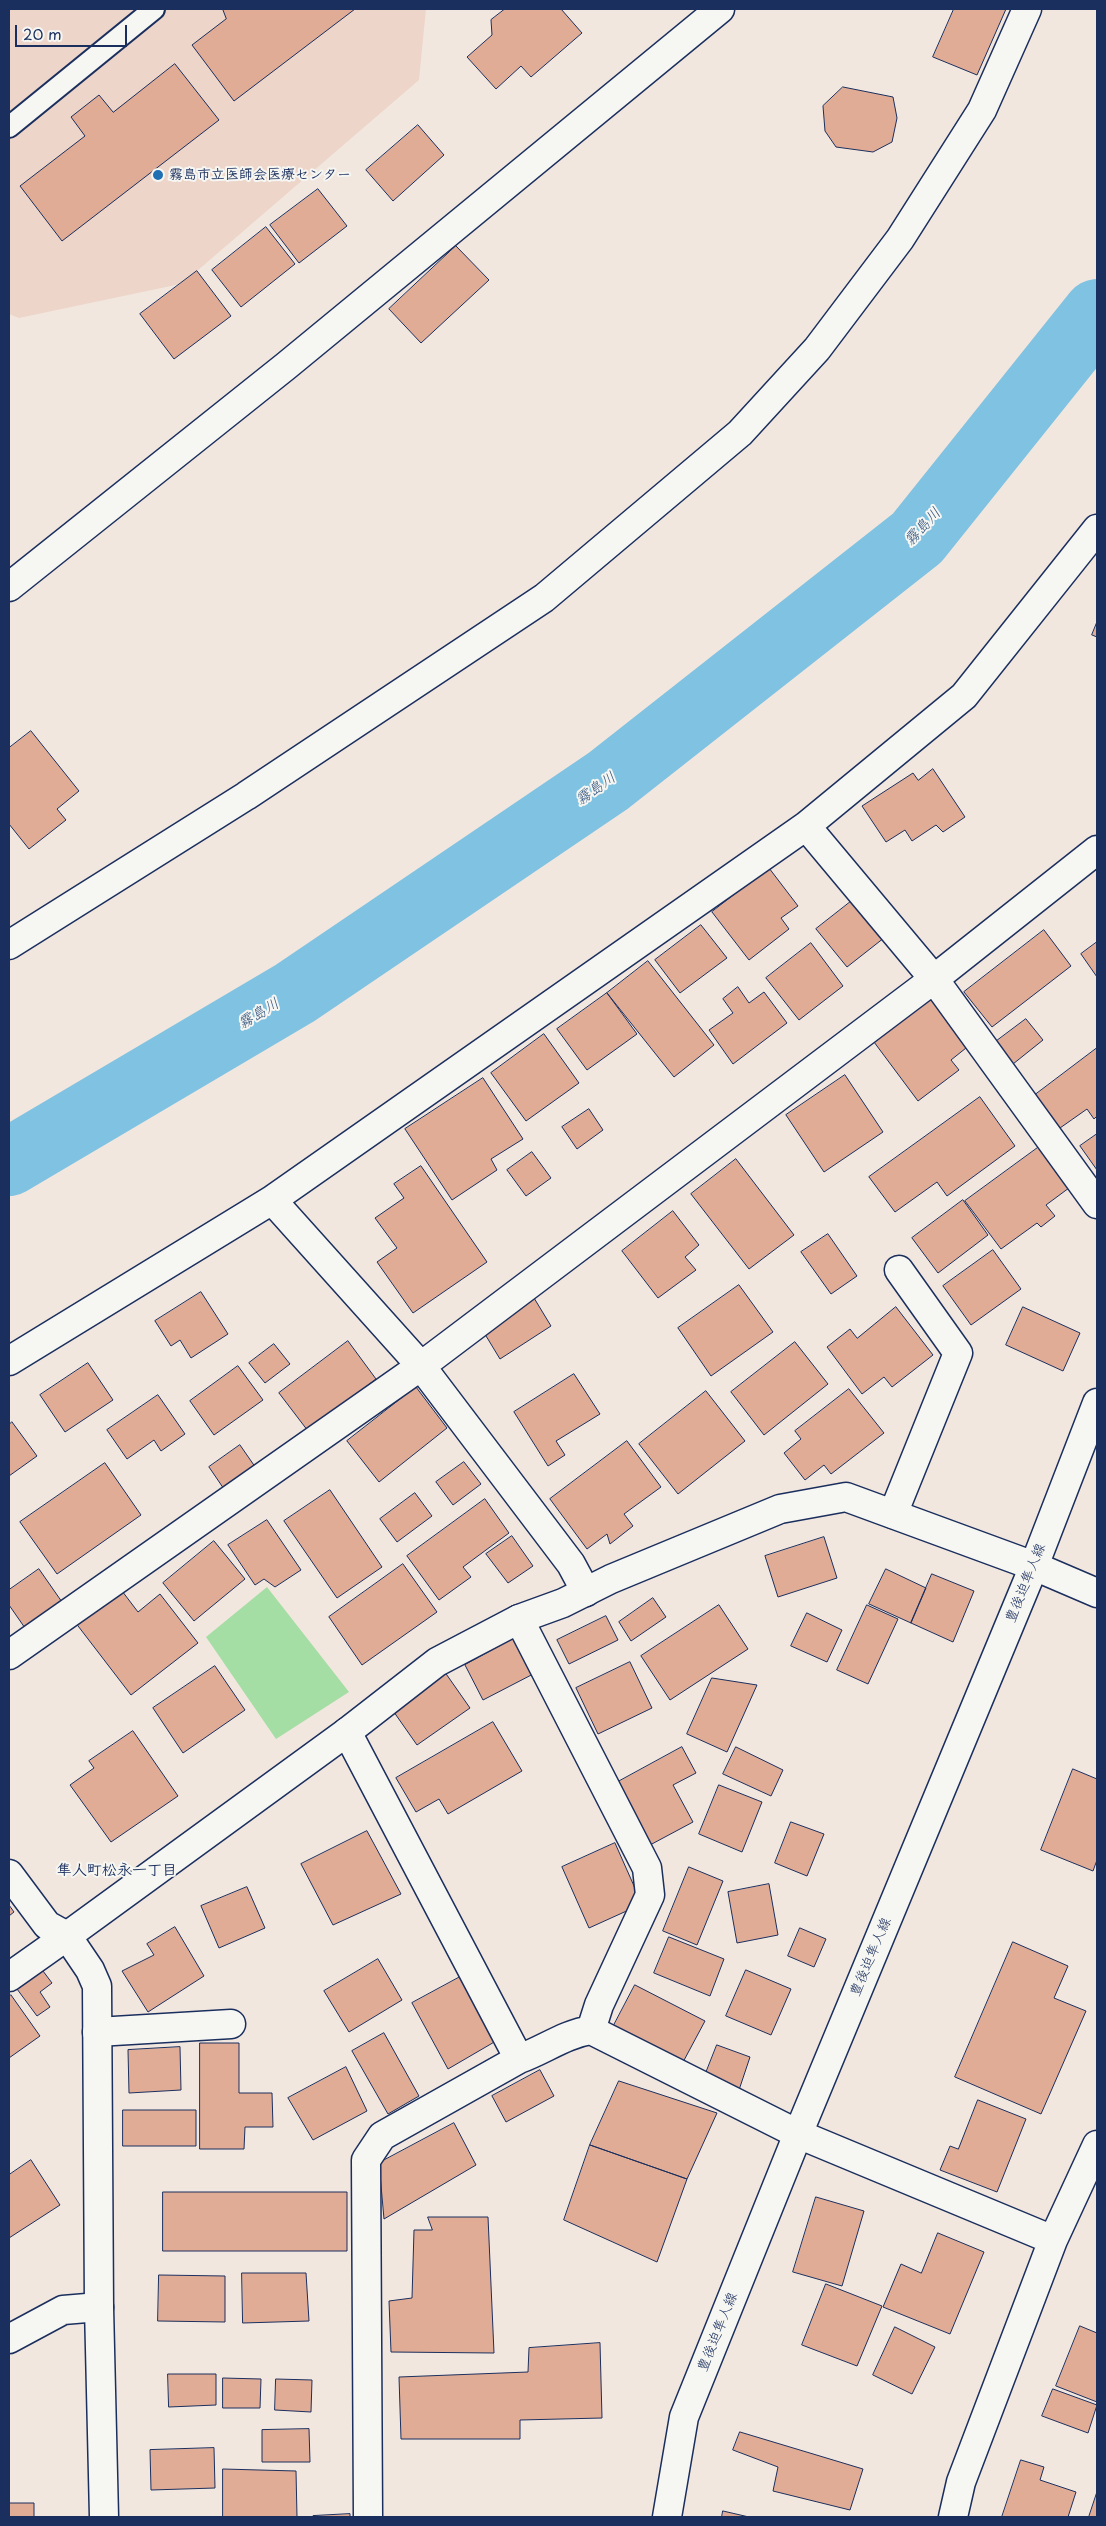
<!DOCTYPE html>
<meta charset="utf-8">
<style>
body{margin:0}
#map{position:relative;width:1106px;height:2526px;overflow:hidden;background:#f2e7df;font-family:"Playpen Sans",sans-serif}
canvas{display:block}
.frame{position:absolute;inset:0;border:10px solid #1b2f5e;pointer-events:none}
.scale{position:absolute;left:15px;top:25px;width:112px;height:22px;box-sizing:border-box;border:2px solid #1b2f5e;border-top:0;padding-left:6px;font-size:15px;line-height:18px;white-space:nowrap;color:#1b2f5e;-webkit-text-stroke:4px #f6f6f2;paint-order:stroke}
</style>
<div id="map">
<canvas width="1106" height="2526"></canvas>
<div class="frame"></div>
<div class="scale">20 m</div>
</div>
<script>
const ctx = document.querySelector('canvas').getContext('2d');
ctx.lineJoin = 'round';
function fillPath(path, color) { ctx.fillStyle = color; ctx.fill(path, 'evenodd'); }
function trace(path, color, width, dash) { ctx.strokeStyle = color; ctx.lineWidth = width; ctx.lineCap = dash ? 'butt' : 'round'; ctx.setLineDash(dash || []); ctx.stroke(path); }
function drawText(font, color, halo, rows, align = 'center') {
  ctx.font = font + ' "Playpen Sans","Klee One",sans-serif'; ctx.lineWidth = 4; ctx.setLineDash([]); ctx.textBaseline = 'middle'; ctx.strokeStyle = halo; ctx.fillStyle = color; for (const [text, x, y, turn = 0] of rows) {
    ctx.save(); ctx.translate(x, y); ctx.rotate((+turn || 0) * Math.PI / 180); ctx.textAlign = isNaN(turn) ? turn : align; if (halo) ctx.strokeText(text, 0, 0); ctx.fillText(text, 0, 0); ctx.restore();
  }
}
const built = new Path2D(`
 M9,9H426L419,80L197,271L185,283L19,318L9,314Z`);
const green = new Path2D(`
 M267,1587L349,1692L276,1739L206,1637Z`);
const river = new Path2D(`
 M9,1162L295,993L608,781L917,538L1097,313`);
const building = new Path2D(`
 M223,9H355L234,101L192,45L226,19Z
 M505,9H561L582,33L531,77L521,66L496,89L467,57L492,35L491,20Z
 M954,9H1006L977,75L933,57Z
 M175,64L219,120L62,241L20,186L85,136L71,117L99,95L113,112Z
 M843,87L893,97L897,118L892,142L873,152L836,147L825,131L823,106Z
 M418,125L444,155L393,201L366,170Z
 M318,189L347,226L299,263L270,225Z
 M266,227L295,264L241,307L212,270Z
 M456,246L489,280L421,343L389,309Z
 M197,271L231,316L174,359L140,314Z
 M1097,622V637L1092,635Z
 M31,731L79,791L57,809L66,820L29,849L9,824V748Z
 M933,769L965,817L943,832L936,825L912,841L905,830L886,842L862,806L913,773L918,780Z
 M769,868L798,906L781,918L789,929L749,960L712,912Z
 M872,885L903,923L847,967L816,929Z
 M701,925L727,958L680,993L655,960Z
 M1044,930L1071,966L992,1027L964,992Z
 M1097,942V977L1081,954Z
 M811,943L843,986L799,1020L766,978Z
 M648,961L714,1045L674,1077L607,993Z
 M738,987L749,1003L764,992L787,1023L733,1064L709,1030L733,1013L723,999Z
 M607,993L637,1034L587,1070L557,1029Z
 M934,996L971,1044L951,1060L959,1070L918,1101L874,1042Z
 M1026,1019L1043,1040L1008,1068L990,1046Z
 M544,1034L579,1083L526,1121L491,1073Z
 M1097,1048V1116L1094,1119L1087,1109L1060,1128L1035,1095Z
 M845,1075L883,1132L824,1172L786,1115Z
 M483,1078L523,1139L491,1159L497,1170L452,1200L405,1129Z
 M980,1097L1015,1146L947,1196L937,1182L895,1212L869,1177Z
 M589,1109L603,1130L577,1149L562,1127Z
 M1097,1134V1170L1080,1146Z
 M1043,1144L1073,1185L1046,1205L1055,1216L1041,1227L1037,1223L1001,1249L965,1201Z
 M532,1152L551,1178L526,1196L507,1170Z
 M736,1159L794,1235L749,1269L691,1194Z
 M421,1166L487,1262L413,1313L377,1262L397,1248L375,1218L404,1198L394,1184Z
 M963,1200L988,1235L938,1273L912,1238Z
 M673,1211L699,1245L685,1257L696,1270L658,1298L622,1251Z
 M828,1234L857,1276L831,1294L801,1252Z
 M993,1250L1021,1289L971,1325L943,1286Z
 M739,1285L773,1332L711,1376L678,1328Z
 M201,1292L228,1334L191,1358L180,1340L171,1346L155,1321Z
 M531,1293L551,1326L500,1359L480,1326Z
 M896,1307L933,1355L892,1387L884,1377L862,1394L827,1347L850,1329L857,1338Z
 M1023,1307L1080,1333L1063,1371L1006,1345Z
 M348,1341L376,1379L308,1431L279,1393Z
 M795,1342L828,1384L764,1435L731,1392Z
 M274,1344L290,1364L265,1383L249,1363Z
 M88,1363L113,1400L65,1432L40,1395Z
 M238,1366L263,1400L214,1435L190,1401Z
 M574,1374L600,1414L556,1441L565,1455L548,1466L514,1412Z
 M416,1387L447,1428L379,1482L347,1441Z
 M849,1389L884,1433L831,1474L824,1465L805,1480L784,1453L801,1439L795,1431Z
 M706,1391L745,1441L678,1494L639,1444Z
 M158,1395L185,1434L161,1451L154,1440L127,1459L107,1430Z
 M12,1422L37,1456L9,1476V1425Z
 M627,1441L661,1487L624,1514L633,1526L610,1544L607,1534L587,1549L550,1499Z
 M240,1445L258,1471L226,1492L209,1467Z
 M464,1462L481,1484L453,1505L436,1482Z
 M105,1463L141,1515L57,1574L20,1522Z
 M330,1490L382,1567L337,1598L284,1521Z
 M415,1493L432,1516L397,1542L380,1519Z
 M485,1499L509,1533L463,1567L471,1577L439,1600L407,1556Z
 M267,1520L301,1570L275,1587L264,1579L255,1585L228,1545Z
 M512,1536L533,1566L508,1583L486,1554Z
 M824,1537L837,1578L778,1597L765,1556Z
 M214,1541L245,1579L194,1621L163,1583Z
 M403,1564L437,1612L362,1665L329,1617Z
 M39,1569L62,1602L25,1628L9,1605V1590Z
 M886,1569L926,1588L911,1623L869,1604Z
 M932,1574L974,1591L953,1642L911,1623Z
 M119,1587L138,1612L160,1594L198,1643L131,1695L75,1622Z
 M653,1598L666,1617L631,1641L619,1622Z
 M719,1605L748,1649L670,1700L641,1656Z
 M867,1605L898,1619L868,1684L837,1670Z
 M807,1613L842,1630L827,1662L791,1646Z
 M606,1616L618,1640L569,1664L557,1640Z
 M520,1635L539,1671L483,1700L465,1665Z
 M630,1662L652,1708L598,1734L576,1688Z
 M215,1666L245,1710L183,1753L153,1708Z
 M442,1668L470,1708L417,1745L389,1705Z
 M712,1678L757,1685L727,1752L687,1734Z
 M493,1722L522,1771L448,1814L439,1799L416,1812L396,1778Z
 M133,1731L178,1796L111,1842L70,1785L94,1768L89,1761Z
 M682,1747L696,1773L673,1785L693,1822L650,1845L616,1783Z
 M736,1747L783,1770L771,1796L723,1774Z
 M1073,1769L1097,1779V1860L1093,1871L1041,1850Z
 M719,1785L762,1802L742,1852L699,1834Z
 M791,1822L824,1834L807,1876L775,1863Z
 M367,1831L401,1894L333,1925L301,1864Z
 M615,1843L642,1904L589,1928L562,1867Z
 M689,1867L723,1881L697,1945L663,1931Z
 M769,1884L778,1935L737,1943L728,1892Z
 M247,1887L265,1928L219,1948L201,1906Z
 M9,1905L14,1912L9,1916Z
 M175,1927L204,1976L148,2012L122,1971L154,1955L147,1944Z
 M800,1928L826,1939L814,1967L788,1956Z
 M669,1937L724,1959L710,1996L654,1973Z
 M1013,1942L1068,1966L1054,1998L1086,2011L1041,2114L955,2077Z
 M378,1959L402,2000L349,2032L324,1991Z
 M746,1970L791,1989L771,2035L726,2016Z
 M43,1971L52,1983L40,1992L50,2007L37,2016L17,1989Z
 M460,1977L496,2041L448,2069L412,2003Z
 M635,1985L705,2021L682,2064L613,2027Z
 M11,1995L40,2036L9,2058V1997Z
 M384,2033L419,2096L388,2114L352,2051Z
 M200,2043H239V2093H272L273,2127H245L244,2149H200Z
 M717,2045L750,2057L739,2090L704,2078Z
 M180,2047L181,2090L129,2093L128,2050Z
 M346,2067L367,2111L313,2140L288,2098Z
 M540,2070L554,2096L506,2122L492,2096Z
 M619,2081L717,2113L687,2179L590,2145Z
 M978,2100L1026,2119L997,2192L940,2170L950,2146L958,2149Z
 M123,2110H196V2146H123Z
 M454,2123L476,2165L384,2219L379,2163Z
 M590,2145L687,2179L657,2262L564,2220Z
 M31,2160L60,2205L9,2238V2175Z
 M163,2192H347V2251H163Z
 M816,2197L864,2211L842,2286L793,2272Z
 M428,2217H488L494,2353L391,2352L389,2301L412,2298L414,2230H432Z
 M938,2233L984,2252L950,2334L883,2307L901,2264L921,2273Z
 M242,2273H306L309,2321L243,2323Z
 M159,2275L225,2276V2322L158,2321Z
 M826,2284L882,2306L857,2366L802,2345Z
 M1080,2326L1097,2333V2402L1056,2386Z
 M895,2327L935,2347L912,2394L873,2375Z
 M600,2343L602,2418L520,2420V2439H401L399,2377L528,2372L529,2348Z
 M168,2374H216V2405L169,2407Z
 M223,2378L261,2379L260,2408H223Z
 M276,2379L312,2380L311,2412L275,2410Z
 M1053,2389L1097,2405L1088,2433L1042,2416Z
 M309,2429L310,2462H262V2430Z
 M740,2432L863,2469L850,2510L773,2491L778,2467L733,2450Z
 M214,2448L215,2488L151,2490L150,2450Z
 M1021,2460L1044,2467L1040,2480L1076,2492L1068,2517H1002Z
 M223,2469L296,2471L297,2517H223Z
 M1097,2492V2517H1089Z
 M9,2503H34V2517H9Z
 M723,2511L749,2517H722Z
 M350,2514V2517H313V2516Z`);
const lane = new Path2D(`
 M9,127L154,9`);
const street = new Path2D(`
 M9,587L286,366L720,9
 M806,826L934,979L1097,1204
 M9,945L246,796L544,598L740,433L817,349L900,239L982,110L1027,9
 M272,1200L421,1366L571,1564L586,1592
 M9,1361L272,1200L806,826L964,696L1097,529
 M893,1514L958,1353L899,1270
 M1034,1566L1097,1593
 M519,1619L647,1868L650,1895L599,2005L591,2030
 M9,1655L421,1366L934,979L1097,850
 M347,1732L519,2059
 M9,1874L47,1925L67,1936L9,1977
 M97,2032L231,2024
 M9,2339L63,2310L99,2307
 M368,2517L366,2160L382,2136L519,2059C544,2050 565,2034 591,2030L798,2134L1053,2240
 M953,2517L961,2482L1053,2240L1097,2145`);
const secondary = new Path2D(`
 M104,2517L99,2307L97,1986L90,1970L67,1936L347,1732L437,1662L519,1619L563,1603L611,1579L780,1509L846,1497L1034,1566
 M667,2517L684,2417L798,2134L1034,1566L1097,1403`);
const markers = [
 [158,175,6,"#1f6fb2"]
];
const poiNames = [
 ["霧島市立医師会医療センター",169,175]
];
const streetNames = [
 ["豊後迫隼人線",1026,1583,-68],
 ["豊後迫隼人線",871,1957,-67],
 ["豊後迫隼人線",718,2332,-68]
];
const waterNames = [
 ["霧島川",923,527,-47],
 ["霧島川",596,789,-35],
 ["霧島川",259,1014,-31]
];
const neighbourhoodNames = [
 ["隼人町松永一丁目",117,1871]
];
fillPath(built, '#edd5c9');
fillPath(green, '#a4dea4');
trace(river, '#80c2e1', 68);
fillPath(building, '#e1ac95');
trace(building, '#1b2f5e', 1);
trace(lane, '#1b2f5e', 24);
trace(street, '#1b2f5e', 31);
trace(secondary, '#1b2f5e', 31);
trace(lane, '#f6f6f2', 20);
trace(street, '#f6f6f2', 28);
trace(secondary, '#f6f6f2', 28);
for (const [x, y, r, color] of markers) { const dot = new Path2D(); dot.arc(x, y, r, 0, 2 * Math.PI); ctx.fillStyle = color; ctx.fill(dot); trace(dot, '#f6f6f2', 2); }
drawText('bold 14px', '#1b2f5e', '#f6f6f2', poiNames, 'left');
drawText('14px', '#1b2f5e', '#f6f6f2', streetNames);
drawText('italic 15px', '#34547f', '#f6f6f2', waterNames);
drawText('bold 15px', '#1b2f5e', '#f6f6f2', neighbourhoodNames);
</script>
